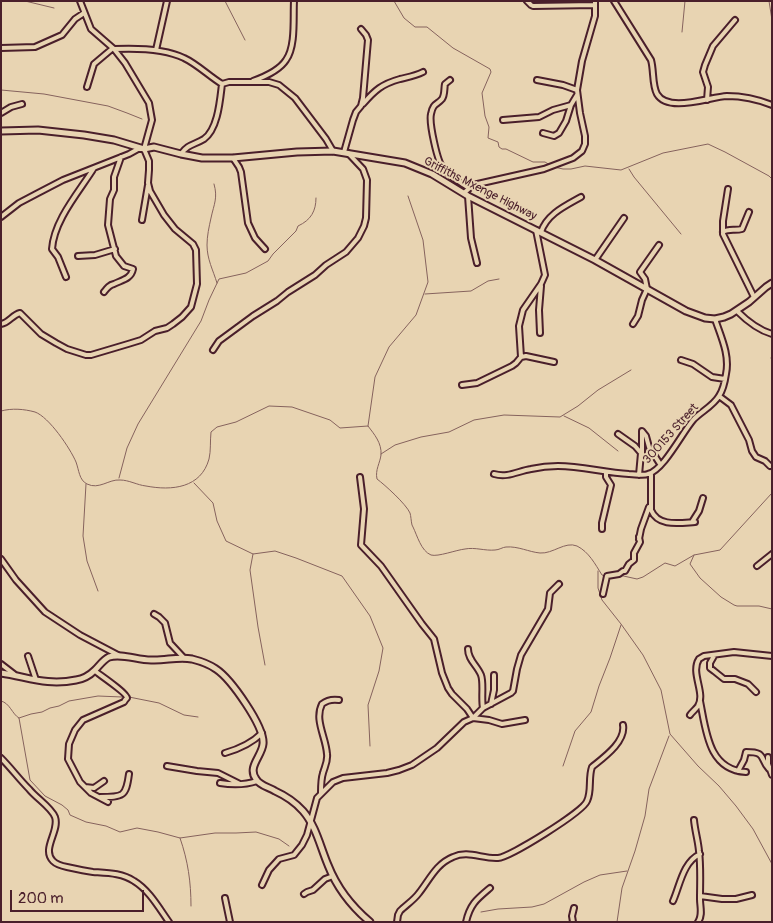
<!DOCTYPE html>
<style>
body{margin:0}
#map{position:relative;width:773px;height:923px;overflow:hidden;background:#e8d4b2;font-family:Pangolin,sans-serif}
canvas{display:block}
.frame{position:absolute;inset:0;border:2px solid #4a1f2b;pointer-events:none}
.scale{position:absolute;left:10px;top:890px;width:134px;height:22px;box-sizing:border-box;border:2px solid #4a1f2b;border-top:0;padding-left:6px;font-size:15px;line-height:18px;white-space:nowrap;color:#4a1f2b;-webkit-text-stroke:4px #e8d4b2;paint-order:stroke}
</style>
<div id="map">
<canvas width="773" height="923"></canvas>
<div class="frame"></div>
<div class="scale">200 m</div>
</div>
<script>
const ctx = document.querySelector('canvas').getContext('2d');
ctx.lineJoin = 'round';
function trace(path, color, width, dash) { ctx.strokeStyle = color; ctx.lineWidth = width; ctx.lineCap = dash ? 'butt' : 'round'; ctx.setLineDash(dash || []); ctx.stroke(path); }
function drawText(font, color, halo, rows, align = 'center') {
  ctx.font = font + ' Pangolin,sans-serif'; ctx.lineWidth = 4; ctx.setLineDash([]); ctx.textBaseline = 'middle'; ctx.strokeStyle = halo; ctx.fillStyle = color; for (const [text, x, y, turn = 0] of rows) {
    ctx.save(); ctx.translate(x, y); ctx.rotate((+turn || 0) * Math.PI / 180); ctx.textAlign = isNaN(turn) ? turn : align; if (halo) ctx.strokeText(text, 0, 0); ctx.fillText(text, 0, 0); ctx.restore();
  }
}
const stream = new Path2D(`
 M25,1L54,8
 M225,1L245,40
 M394,1L404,18L415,27H427L453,48L490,69L491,72L482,93L485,116L489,127L488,138L498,142L499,147L502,149H506L533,162H545L550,165
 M769,1L772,20
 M682,32L685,1
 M1,90L44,94L108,106L127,113L142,119
 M554,167L563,169H571L585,166L621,170L663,153L708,144L725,152L769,176L772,179
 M629,169L634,177L681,234
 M214,184C218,198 214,204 211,218C209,227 207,236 207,245C207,259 213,270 217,283
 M425,294L471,291L488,281L499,279
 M771,358L772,360
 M1,411C12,408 24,409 35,412C49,417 70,448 76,462C79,470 79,480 87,484C99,490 109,479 120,480C129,480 137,485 146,486C172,491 201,488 209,459C211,451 210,441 211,432L217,427L236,422L269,406L292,407L330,420L340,428L368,426C374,434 382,443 381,455C380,463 375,470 377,479C385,485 406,504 410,513C411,516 411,521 412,525L413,527C417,535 421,551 431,555C438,557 456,550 465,549C475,547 485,551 495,550C499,550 503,547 506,547C518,546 529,552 540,553C553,554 565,541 577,546C589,552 595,564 602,575L605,576
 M564,416L589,428L618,451
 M368,426L375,377L389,347L416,315L428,282L423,240L408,196
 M381,454L395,445L421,437L449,432L474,420L504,415L560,417L578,406L598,390L631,370
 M119,478L127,448L138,424L201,321L209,300L219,279L246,273L268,261L273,254L296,231L298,226C311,220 316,211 316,198
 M194,483L213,503L217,521L226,541L253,554L275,551L296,558L342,576L370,616L383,648L379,671L368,705L370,746
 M86,484L83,536L87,561L98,591
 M253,554L250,570L258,627L265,665
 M694,555L690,564L700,578L721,597L734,605L737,606H759L772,609
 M598,571V588L602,600L621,624L643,655L661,690L670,734L698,766L719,786L736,806L753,829L772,864
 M619,575L637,579L643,577L665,563L675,566L694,555L720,550L772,493
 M129,697L159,703L184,715L198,717
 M1,701C10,703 12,714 19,718L30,780L45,796L62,805L68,810L70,815L86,822L106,826L120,832L137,828L158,832L180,838L215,833H236L256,832L279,839L289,846
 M19,718L31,714L42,712L50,708L59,706L69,701L98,696L122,697
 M563,766L575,731L591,712L599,686L610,658L621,625
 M180,838C188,861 191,882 191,906
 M481,912L498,909L532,907L544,904L584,882L600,875L627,871
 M617,922L622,888L635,851L645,816L649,789L669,736`);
const minor = new Path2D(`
 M80,1L91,29L114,49C136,48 164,48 184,58C197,64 209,76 222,84L229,82H269L279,85L295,98L326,139L333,151
 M527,1L531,5L533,6L595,5
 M614,1L651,60C654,70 652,85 657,94C668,113 709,97 727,96C742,96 757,99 772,105
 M1,48L35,47L62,35L75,19L84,13
 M156,50L167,1
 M450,80L445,84C444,88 445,95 442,99C437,105 433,103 431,114C429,122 437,163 444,169C450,177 460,182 469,188
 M537,80L563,85L577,90
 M253,81C264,77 279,71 286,60C296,46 293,18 294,1
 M87,87L94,64L113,48
 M707,100L708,87L703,72L705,65L713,46L735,20
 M363,104C375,90 382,84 400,79C408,77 415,76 423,72
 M1,113L11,107L22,104
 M503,120L539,117L553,110L571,105
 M543,133L554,136L559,133L566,121L571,105L577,95
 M344,152L353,120L356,112L361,106L363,98L368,40L366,35L361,29
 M181,154C188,144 194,145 204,139C218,129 220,100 222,84
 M233,158L239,167L241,172L248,223L255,238L265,249
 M728,189L723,221V234L754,297
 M464,193L473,185L544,169L573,158L582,151L585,144V136L580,113L577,90L582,61L595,16V1
 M468,196L471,238L477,263
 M1,217L19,203L38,193L63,180L129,154L138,149H142
 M142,220L148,185
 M541,232C547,214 565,206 581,197
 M723,232C729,228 735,231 742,229L749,212
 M78,256L95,255L115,249
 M595,260L624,218
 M66,277L58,257L52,249C54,220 79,192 94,168
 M104,292C107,288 109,285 114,284C122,280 131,279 133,269L124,266L116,256L108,225L110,199L114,190V177L121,157
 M737,311C747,321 758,330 772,334
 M1,324C9,323 12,315 20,313L41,334L56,343L67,349L86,355H91L128,344L141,340L155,331L167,328L173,324L182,317L191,307L197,284L196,250L193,244L175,229L164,215L150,191L148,183L149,170V161L144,149L152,120L149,103L125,63L114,49
 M633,324L638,316L642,300L647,289L645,279L640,272L659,245
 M540,333L539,310L541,286
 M213,350L219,341L253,316L277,301L288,292L315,275L326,265L346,252L358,238L364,226L366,218L367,180L363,169L348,153
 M521,357L526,356L554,362
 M681,360L693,364L712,377L725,379
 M462,385L477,383L512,366L516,363L521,357L519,326L523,310L541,284L545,275L536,230
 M719,396L731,405L749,440L752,451L756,457L765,461L770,466
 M618,434L635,446L641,453L639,475
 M642,455V431L646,436L649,447L660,464
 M651,473V510C658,527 679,523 695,522
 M494,474C508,478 518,471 531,469C540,467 549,466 558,466C582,466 605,473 629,474C635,474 643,476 648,474C664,470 683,431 694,419C702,411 713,406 719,396C723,390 725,381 726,374C730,355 721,337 715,319
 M692,522L699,511L703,498
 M602,529V523L611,485L606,477V472
 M639,539L641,529L649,507
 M1,559L16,580L45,612L80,635L118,655
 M757,566L772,554
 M603,594L607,576L619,574L623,571H625L629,564L634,560V553L640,542L639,537
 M154,614L159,617L165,623L170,643L184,658
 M468,649C468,660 477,665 481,675C484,683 481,698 483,708
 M28,656L36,680
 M714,656L710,663V668L714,671L724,679H735L748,684L756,692
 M1,664L14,674
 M95,671C100,675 127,693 127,698C126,699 125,700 124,702L83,720L75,730L69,744L68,759L80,782L85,787L94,788L104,781
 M700,701C706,730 708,770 746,772
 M491,704L494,690V675
 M690,715C692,712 696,709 698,706C706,693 690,673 699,659L704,656L734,652L772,656
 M473,718L483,708L511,693L513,691L517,669L521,655L548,609L550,593L559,584
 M473,718L489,720L502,724L525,720
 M225,753C239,749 251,744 262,733
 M768,757V764L772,775
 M1,758C11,768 19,779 29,789C36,798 51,807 55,817C60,831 41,849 53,861C57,865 62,866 67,867C76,869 85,871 93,872C108,873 122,873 134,881C149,890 159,908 169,922
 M167,766L197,771L218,773L240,784
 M738,771L744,760L746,752C767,752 759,758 769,769
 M220,783C232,785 245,785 257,781
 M85,787L91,793L108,802
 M321,793C321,786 321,779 323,773C325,766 328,761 327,754C326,737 314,720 322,704C327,700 332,699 339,700
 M100,797C123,797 126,797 129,774
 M694,820C695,831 698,840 699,851C701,867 700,883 700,899C700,907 703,915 698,922
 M262,885L269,870L279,859L294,855L302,845L307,835L317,798L333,782L343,778L387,773L399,770L412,765L437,748L464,722L473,718L467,709L452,694L448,688L442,673L434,639L422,624L381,566L361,545L364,509L360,477
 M304,894L307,892L313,890L325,879L333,876
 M700,896L722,899H736L752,895
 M225,898L230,922
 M673,901C680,885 683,862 700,854
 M397,922L398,915L400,911C406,905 414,900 419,893C430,879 436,864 453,857C468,850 482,859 498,858C510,857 583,812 587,801C592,791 588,778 592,767C603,758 626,742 623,725
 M466,922C470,904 477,899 490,888
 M573,922L572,916L574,908`);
const tertiary = new Path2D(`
 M1,131L38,130L84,135L114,140L144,149L154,147L181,154L202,158H233L297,152L333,151L405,163L432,174L468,196L595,260L686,311L705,318L715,319L724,317L731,314L749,302L766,287L772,283
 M1,673C28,677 47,686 76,680C83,679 90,675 95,670C100,665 103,660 109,657C122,653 137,660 151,660C165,661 178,656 192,659C200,661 209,664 216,669C231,679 265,727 263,744C262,756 247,767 256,779C260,786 269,787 275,791C286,796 295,802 303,811C316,826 320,846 328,865C337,888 351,906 370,922`);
const streetNames = [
 ["Griffiths Mxenge Highway",480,189,27],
 ["300153 Street",671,434,-48]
];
trace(stream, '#85625d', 1);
trace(minor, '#4a1f2b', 8);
trace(tertiary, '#4a1f2b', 9);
trace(minor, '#e8d4b2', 4);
trace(tertiary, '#e8d4b2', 5);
drawText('12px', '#4a1f2b', '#e8d4b2', streetNames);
</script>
